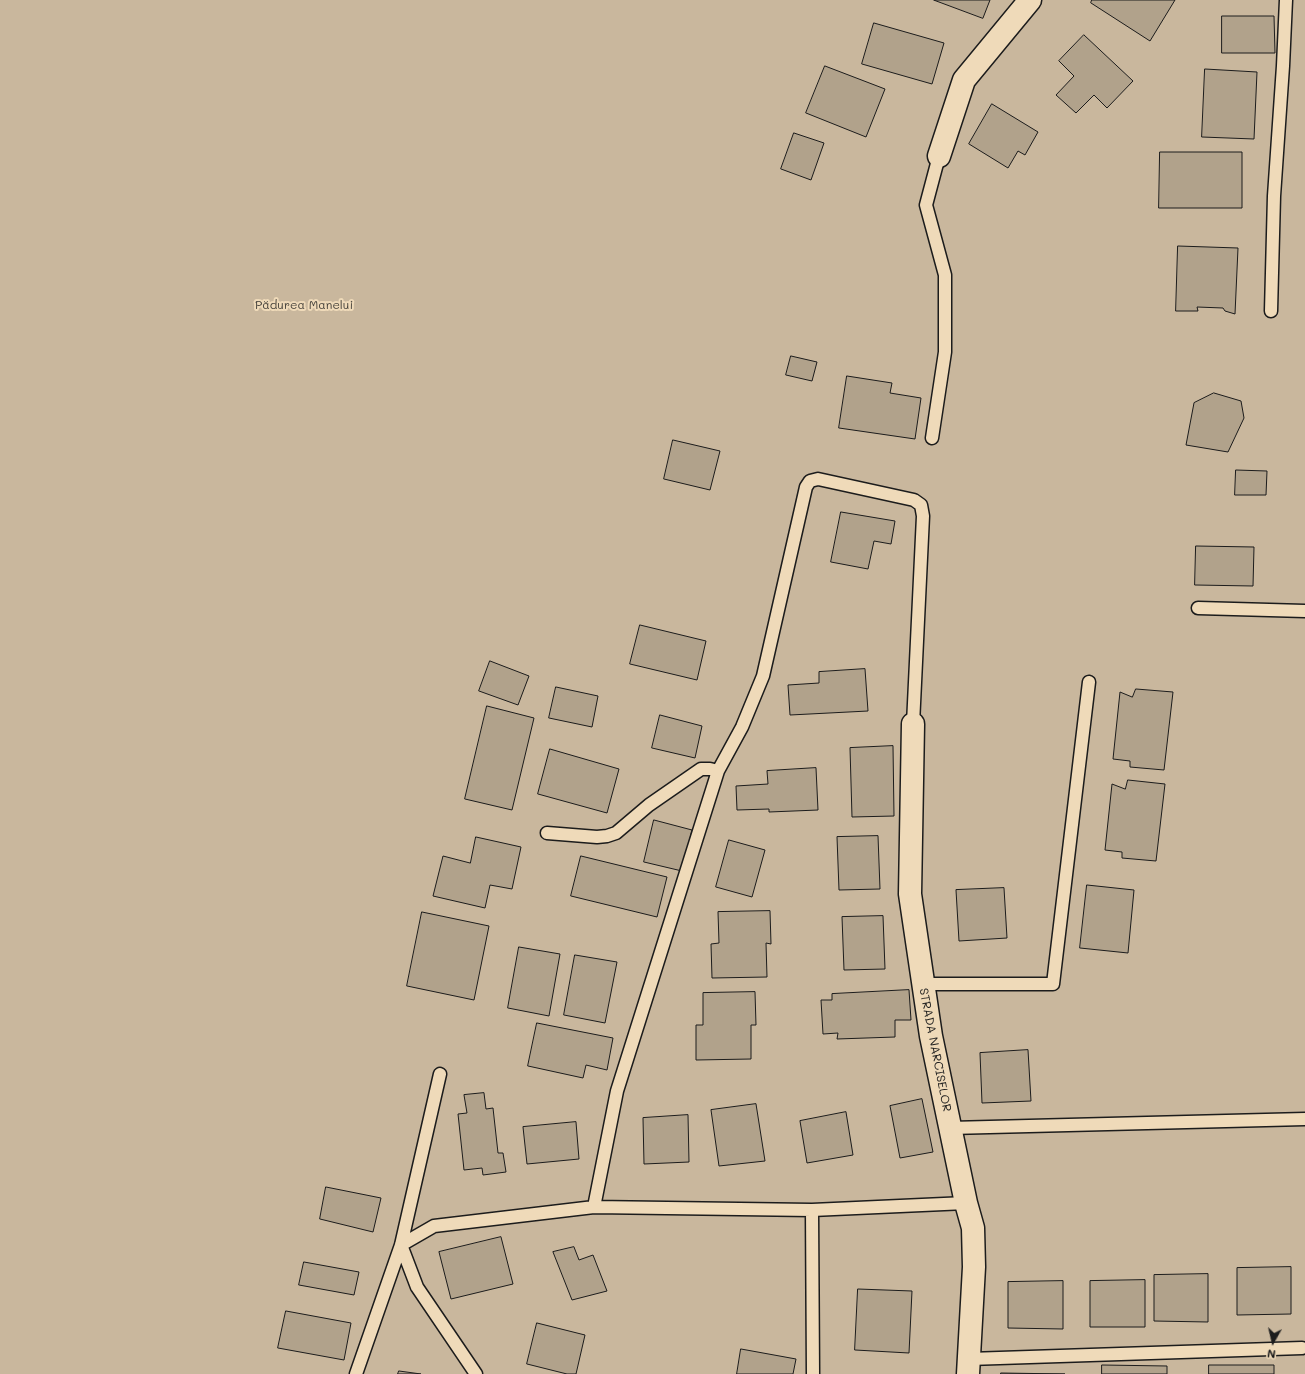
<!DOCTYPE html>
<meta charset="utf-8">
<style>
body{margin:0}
#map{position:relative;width:1305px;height:1374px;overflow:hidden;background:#e7d2b3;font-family:Mali,sans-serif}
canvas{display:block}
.north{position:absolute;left:1253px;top:1322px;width:40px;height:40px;-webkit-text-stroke:3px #efdab9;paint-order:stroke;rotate:188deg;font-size:11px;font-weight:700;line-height:16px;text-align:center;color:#1c1c1c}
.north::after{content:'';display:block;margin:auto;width:14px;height:18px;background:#1c1c1c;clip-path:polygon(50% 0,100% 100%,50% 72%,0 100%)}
</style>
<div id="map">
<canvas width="1305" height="1374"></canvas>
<div class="north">N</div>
</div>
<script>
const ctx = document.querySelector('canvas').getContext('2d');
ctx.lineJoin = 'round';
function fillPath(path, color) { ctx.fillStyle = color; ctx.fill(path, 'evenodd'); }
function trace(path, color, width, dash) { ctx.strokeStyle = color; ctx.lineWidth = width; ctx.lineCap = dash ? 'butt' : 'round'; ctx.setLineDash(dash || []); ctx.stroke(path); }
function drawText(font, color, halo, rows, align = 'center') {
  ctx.font = font + ' Mali,sans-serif'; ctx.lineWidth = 4; ctx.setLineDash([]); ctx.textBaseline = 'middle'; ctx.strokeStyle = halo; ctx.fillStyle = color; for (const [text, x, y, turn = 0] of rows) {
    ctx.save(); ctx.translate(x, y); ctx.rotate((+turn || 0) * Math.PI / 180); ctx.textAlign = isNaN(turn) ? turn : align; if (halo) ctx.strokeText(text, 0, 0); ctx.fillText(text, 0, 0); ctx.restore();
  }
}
const green = new Path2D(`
 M0,0H1305V1374H0Z`);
const building = new Path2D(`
 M934,0H990L983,18Z
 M1092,0H1175L1150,41L1091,3Z
 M1222,16H1274L1275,53H1222Z
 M874,23L944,43L932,84L862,64Z
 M1084,35L1133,81L1107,108L1094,95L1076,113L1056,95L1074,76L1059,61Z
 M825,66L885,89L866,137L806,113Z
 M1205,69L1257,72L1254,139L1202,137Z
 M992,104L1038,132L1025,155L1018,151L1008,168L969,144Z
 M794,133L824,143L811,180L781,169Z
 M1160,152H1242V208H1159Z
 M1178,246L1238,248L1235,314L1225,311L1223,308L1197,307L1198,311H1176Z
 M791,356L817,362L812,381L786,375Z
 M847,376L892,383L890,393L921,398L915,439L839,428Z
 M1214,393L1241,401L1244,418L1228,452L1186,445L1194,403Z
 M673,440L720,451L710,490L664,479Z
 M1236,470L1267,471L1266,495H1235Z
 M841,512L895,521L891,544L874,541L868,569L831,562Z
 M1196,546L1254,547L1253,586L1195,585Z
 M640,625L706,641L697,680L630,664Z
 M490,661L529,676L518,705L479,691Z
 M865,669L868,711L790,715L788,685L819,683V672Z
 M556,687L598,696L592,727L549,718Z
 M1136,689L1173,692L1164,770L1130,767V761L1113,759L1120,692L1132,697Z
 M487,706L534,718L512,810L465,799Z
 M660,715L702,726L695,758L652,748Z
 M893,746L894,816L852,817L850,748Z
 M550,749L619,769L607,813L538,794Z
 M816,768L818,810L769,812V809L737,810L736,786L768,784L767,771Z
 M1128,780L1165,784L1156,861L1122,858V852L1105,850L1112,784L1125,789Z
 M654,820L692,830L682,871L644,862Z
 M878,836L880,889L839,890L837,837Z
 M476,837L521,847L512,889L490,885L485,908L433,896L443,856L470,863Z
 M729,840L765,850L752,897L716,887Z
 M581,856L667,877L657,917L571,896Z
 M1087,885L1134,890L1128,953L1080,948Z
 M1004,888L1007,938L959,941L956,890Z
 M770,911L771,944L766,943L767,977L712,978L711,944L719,943L718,912Z
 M422,912L489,926L474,1000L407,986Z
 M883,916L885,969L844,970L842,917Z
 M519,947L560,954L549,1016L508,1008Z
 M575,955L617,962L605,1023L564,1015Z
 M909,990L911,1020H895V1037L837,1039L838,1033L823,1034L821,1000H832V994Z
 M755,992L756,1025H751V1059L696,1060V1025H703V993Z
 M537,1023L613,1038L607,1070L586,1065L583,1078L528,1066Z
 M1028,1050L1031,1101L982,1103L980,1053Z
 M484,1093L486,1109L493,1108L498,1153H503L506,1172L483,1175L482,1168L464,1170L458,1114L467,1113L464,1095Z
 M922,1099L933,1152L900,1158L890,1106Z
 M756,1104L765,1161L719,1166L711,1110Z
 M846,1112L853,1155L807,1163L800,1121Z
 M688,1115L689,1162L644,1164L643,1118Z
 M576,1122L579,1159L527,1164L523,1127Z
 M326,1187L381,1198L373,1232L320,1219Z
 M501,1237L513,1284L451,1299L439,1252Z
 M574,1247L579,1260L593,1255L607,1291L572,1300L553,1252Z
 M304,1262L359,1272L354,1295L299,1285Z
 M1291,1267V1314L1237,1315V1268Z
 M1208,1274V1322L1154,1321V1275Z
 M1145,1280V1327H1090V1281Z
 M1063,1281V1329L1008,1328V1282Z
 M858,1289L912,1291L909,1353L855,1350Z
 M286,1311L351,1323L344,1360L278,1348Z
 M537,1323L585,1335L576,1374H567L527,1364Z
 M741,1349L796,1359L793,1374H737Z
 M1102,1365L1167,1366V1374H1102Z
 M1209,1365H1274V1374H1209Z
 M399,1371L421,1374H398Z
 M1001,1373L1065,1374H1001Z`);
const service = new Path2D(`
 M1271,311L1274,196L1283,66L1286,0
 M932,438L945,352V275L926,205L939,156
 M1198,608L1305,611
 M547,833L597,837L607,836L616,833L649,805L701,769H710L718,771
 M923,984H1053L1089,682
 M950,1128L1305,1119
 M594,1207L617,1091L718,771L742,727L763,676L806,487L810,481L818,479L914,500L921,505L923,516L913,724
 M812,1210L813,1374
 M969,1359L1302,1348
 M356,1374L401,1245L440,1074
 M476,1374L417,1287L401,1245L434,1226L594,1207L812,1210L966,1203`);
const minor = new Path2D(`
 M939,156L964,80L1030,0
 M913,724L910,894L931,1036L966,1203L973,1228L974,1267L968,1374`);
const parkNames = [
 ["Pădurea Manelui",304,305]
];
const streetNames = [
 ["STRADA NARCISELOR",935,1050,79]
];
fillPath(green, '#c9b79d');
fillPath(building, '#b1a28b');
trace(building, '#1c1c1c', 1);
trace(service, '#1c1c1c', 15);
trace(minor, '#1c1c1c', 25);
trace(service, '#efdab9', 12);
trace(minor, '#efdab9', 22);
drawText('12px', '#47433c', '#efdab9', parkNames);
drawText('12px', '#1c1c1c', '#efdab9', streetNames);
</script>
